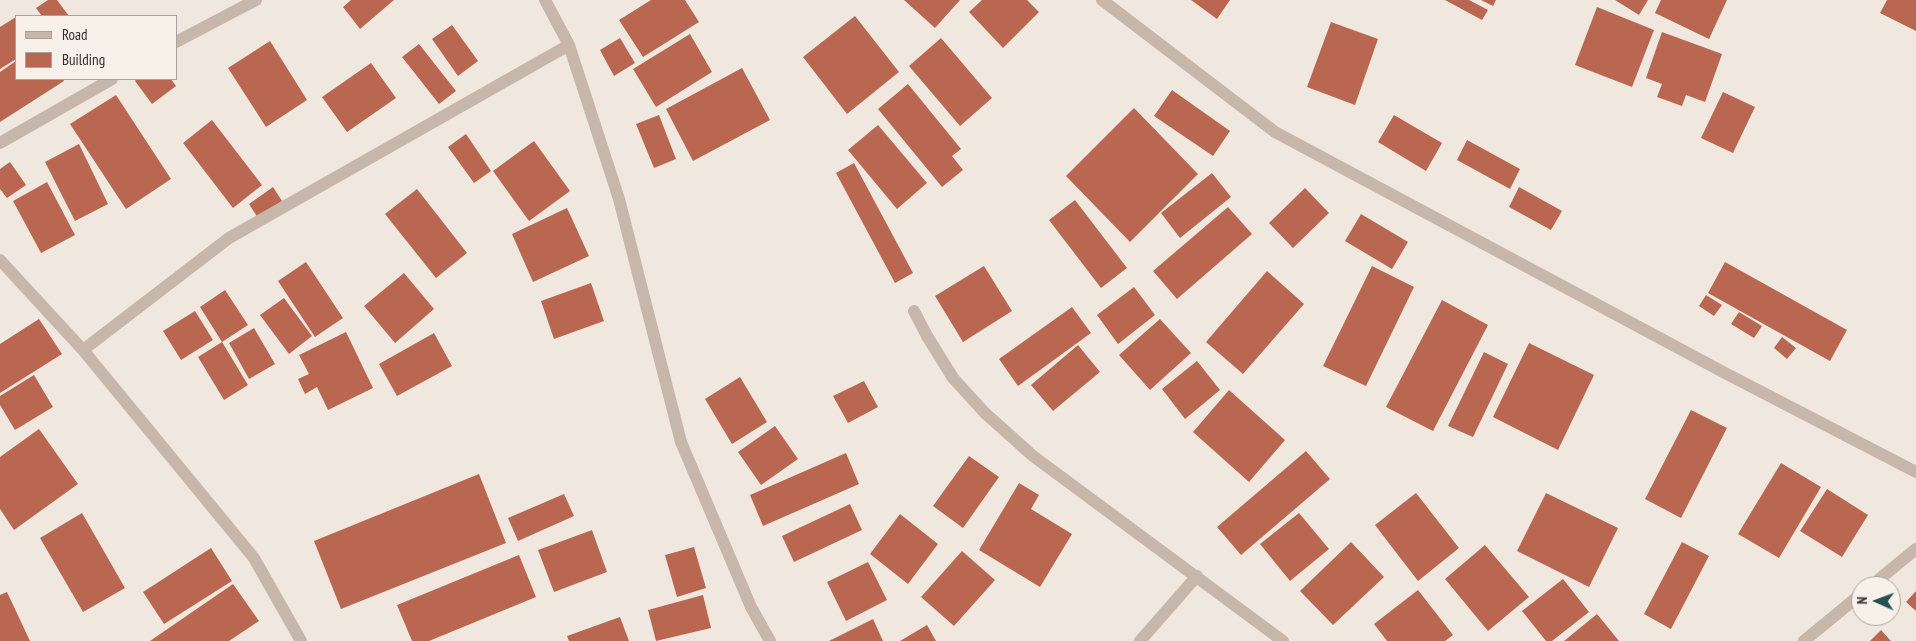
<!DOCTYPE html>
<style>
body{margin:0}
#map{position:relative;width:1916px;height:641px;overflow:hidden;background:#f0e7de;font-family:"PT Sans Narrow",sans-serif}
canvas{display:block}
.legend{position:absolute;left:15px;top:15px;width:162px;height:65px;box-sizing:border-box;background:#f8f1ea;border:1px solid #aaa39d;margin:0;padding:6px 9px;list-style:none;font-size:15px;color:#362d2a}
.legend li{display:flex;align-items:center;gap:10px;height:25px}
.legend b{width:25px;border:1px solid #aaa39d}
.north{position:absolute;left:1851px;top:576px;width:50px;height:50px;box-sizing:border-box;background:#f8f1ea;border:1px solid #aaa39d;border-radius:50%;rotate:272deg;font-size:14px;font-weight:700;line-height:20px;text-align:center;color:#362d2a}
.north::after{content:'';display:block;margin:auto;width:18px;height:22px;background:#235253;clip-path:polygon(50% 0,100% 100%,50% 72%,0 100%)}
</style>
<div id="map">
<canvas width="1916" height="641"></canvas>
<ul class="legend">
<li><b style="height:6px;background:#c7b7ab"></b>Road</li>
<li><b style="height:14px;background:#ba6752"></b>Building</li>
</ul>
<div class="north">N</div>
</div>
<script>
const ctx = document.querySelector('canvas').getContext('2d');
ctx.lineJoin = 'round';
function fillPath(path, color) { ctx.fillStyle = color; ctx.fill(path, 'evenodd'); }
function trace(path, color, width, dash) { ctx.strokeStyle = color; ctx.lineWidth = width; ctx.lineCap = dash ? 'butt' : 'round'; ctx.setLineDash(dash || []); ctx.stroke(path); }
const building = new Path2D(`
 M48,0H57L69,16H42L36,8Z
 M351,0H394L360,29L343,7Z
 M651,0H685L699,22L643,57L619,20Z
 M904,0H960L935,28Z
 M982,0H1027L1039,12L1003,48L969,12Z
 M1191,0H1230L1217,19Z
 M1445,0H1469L1488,10L1482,20Z
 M1481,0H1496L1493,6Z
 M1615,0H1648L1639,15Z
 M1661,0H1727L1709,39L1655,13Z
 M1887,0H1916V31L1880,13Z
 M1597,7L1654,30L1632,87L1575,65Z
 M855,16L899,72L847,114L803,57Z
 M16,17V59L0,69V27Z
 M1331,22L1378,39L1355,105L1307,87Z
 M452,25L478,61L458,76L432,39Z
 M1662,32L1722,54L1705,102L1686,95L1682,106L1657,97L1662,84L1646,78Z
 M690,34L712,72L656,107L633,69Z
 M620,38L635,63L614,76L600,50Z
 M941,38L992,98L960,126L909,66Z
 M270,41L307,100L266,127L228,68Z
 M419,44L456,91L439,104L402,57Z
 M16,61V79H63L64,81L0,122V72Z
 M371,63L396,98L347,132L322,97Z
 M742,68L770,120L693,161L666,109Z
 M137,79H171L176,86L152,104L135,81Z
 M908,84L961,149L952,156L963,170L942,187L878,109Z
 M1172,90L1230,131L1213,156L1154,116Z
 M1723,92L1755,107L1733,153L1701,138Z
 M116,95L171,179L126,209L70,124Z
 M1134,108L1198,174L1130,242L1066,176Z
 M659,115L676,159L654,168L636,124Z
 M1394,115L1442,143L1426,171L1378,142Z
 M212,120L262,185L233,208L183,143Z
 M878,125L927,183L897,209L848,150Z
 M466,134L491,171L474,183L448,147Z
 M1467,140L1520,169L1510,189L1457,160Z
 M534,141L570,191L529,221L493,171Z
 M79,144L108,204L75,221L45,162Z
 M10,162L26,185L7,198L0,189V169Z
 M854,163L913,273L895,283L836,173Z
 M1212,173L1231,197L1180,238L1161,213Z
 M47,182L75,235L41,253L13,201Z
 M273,187L282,201L258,218L249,204Z
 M1519,187L1562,211L1551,230L1509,207Z
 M1305,188L1329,213L1293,248L1269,223Z
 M417,189L467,253L436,278L385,214Z
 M1075,200L1127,268L1101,288L1049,220Z
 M1228,207L1252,234L1177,299L1153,271Z
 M567,208L589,256L533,282L512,234Z
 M1361,214L1408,242L1392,269L1345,241Z
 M306,262L343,318L315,337L278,281Z
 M1725,262L1847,330L1830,361L1708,293Z
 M984,266L1012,311L963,342L935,296Z
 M1372,266L1414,287L1366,386L1323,366Z
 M1267,271L1304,304L1243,374L1206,342Z
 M404,273L434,309L395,343L364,306Z
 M591,283L604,321L554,339L541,301Z
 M1134,287L1155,315L1118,344L1097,315Z
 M225,290L248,325L222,342L248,385L224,400L198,357L222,342L200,307Z
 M1706,295L1722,305L1714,316L1699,306Z
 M284,298L312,336L289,354L260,315Z
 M1442,300L1488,325L1433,431L1386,407Z
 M1072,307L1091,333L1018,386L999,359Z
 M195,311L213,340L181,360L163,331Z
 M1739,312L1762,326L1754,338L1731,324Z
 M39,319L62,354L0,393V344Z
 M1160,319L1191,353L1150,390L1119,355Z
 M254,328L275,364L249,379L229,343Z
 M346,332L373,388L328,410L317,387L305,394L298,379L309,374L299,355Z
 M434,333L452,366L397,396L379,364Z
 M1782,337L1796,348L1787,359L1774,348Z
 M1529,343L1594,375L1558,450L1493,417Z
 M1078,345L1100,372L1053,411L1031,385Z
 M1484,352L1508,364L1473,437L1448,426Z
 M1197,361L1220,390L1185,419L1162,389Z
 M34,375L53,407L15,430L0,405V396Z
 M740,377L767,422L732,444L705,399Z
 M864,381L878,407L848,423L833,396Z
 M1229,390L1285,440L1249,482L1193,432Z
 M1691,410L1727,428L1681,518L1645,499Z
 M775,426L798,459L761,485L738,452Z
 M39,429L78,484L14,530L0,509V457Z
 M1306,451L1330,479L1241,555L1217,527Z
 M846,453L859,484L763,526L750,495Z
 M969,456L999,477L963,528L933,506Z
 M1781,463L1821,487L1779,558L1738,534Z
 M479,474L506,543L341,609L314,541Z
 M1019,483L1039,495L1031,509L1072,534L1040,587L979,550Z
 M1827,489L1868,515L1842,557L1800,531Z
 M1416,493L1459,548L1418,581L1375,525Z
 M1546,493L1618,528L1589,587L1517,551Z
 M564,494L574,516L518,541L508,518Z
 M850,504L862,530L794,562L782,536Z
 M82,513L125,588L83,612L40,538Z
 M1299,513L1329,549L1290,581L1260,544Z
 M900,514L938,544L908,584L870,554Z
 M592,530L607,572L554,592L538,550Z
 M1351,542L1384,577L1333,625L1300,591Z
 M1682,542L1709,556L1671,629L1644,614Z
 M1485,545L1529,597L1488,631L1445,579Z
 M694,547L706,588L677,597L665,555Z
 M211,548L232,581L164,624L143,592Z
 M962,551L995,580L954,626L921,597Z
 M519,555L536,597L429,641H412L397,605Z
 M868,562L887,600L846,621L827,582Z
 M1563,579L1589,612L1552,641H1546L1522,611Z
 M233,584L259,621L229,641H150Z
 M1418,590L1453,635L1445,641H1387L1374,624Z
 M1916,591V611L1906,602Z
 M7,592L30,641H0V595Z
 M703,595L711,628L656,641L648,610Z
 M1597,614L1619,641H1564Z
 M620,617L629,641H569L567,636Z
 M873,619L883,641H829Z
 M927,625L936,641H900Z
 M1881,630L1891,641H1870Z`);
const street = new Path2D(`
 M545,0L569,45L619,199L681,442L751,607L770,641
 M1102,0L1275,132L1725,373L1916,472
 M176,42L256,0
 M0,143L112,79
 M0,260L83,350L254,558L301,641
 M914,311L927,336L953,378L985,413L1033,456L1283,641
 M83,350L229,238L569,45
 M1871,586L1916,549
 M1140,641L1197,576
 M1804,641L1861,594`);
fillPath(building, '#ba6752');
trace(street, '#c7b7ab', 12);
</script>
